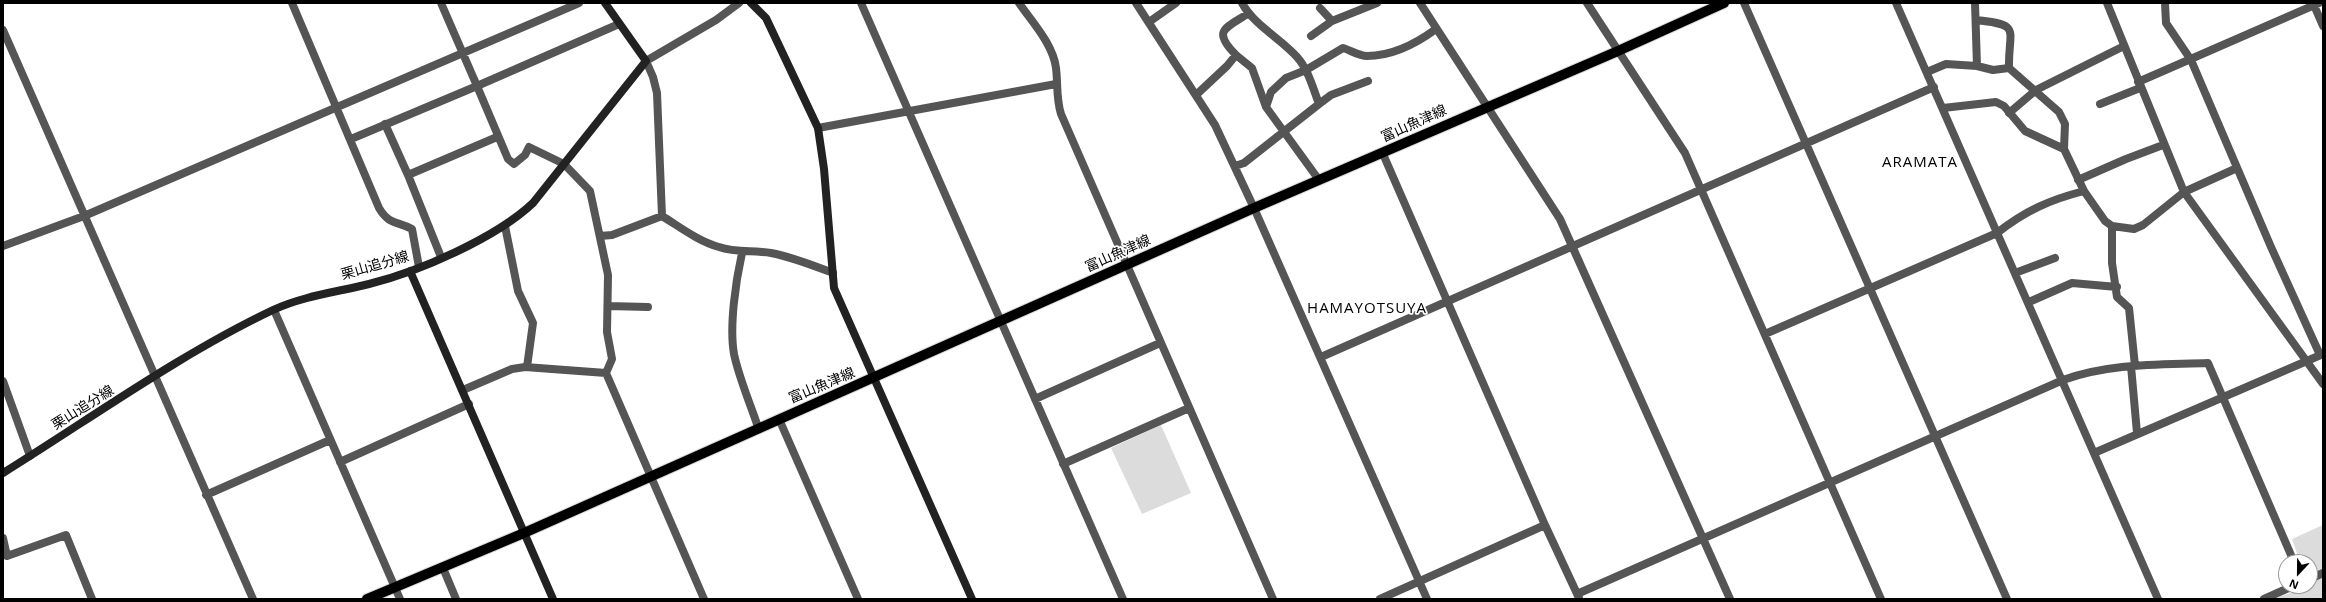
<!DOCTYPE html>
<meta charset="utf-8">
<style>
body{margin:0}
#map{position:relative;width:2326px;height:602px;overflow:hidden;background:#fff;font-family:"Open Sans",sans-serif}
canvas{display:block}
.frame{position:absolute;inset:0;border:4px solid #000;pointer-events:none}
.north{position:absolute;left:2278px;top:554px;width:40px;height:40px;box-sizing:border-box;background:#fff;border:1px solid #999;border-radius:50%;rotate:202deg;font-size:11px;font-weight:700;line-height:16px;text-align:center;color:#000}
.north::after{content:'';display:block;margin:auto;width:14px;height:18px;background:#000;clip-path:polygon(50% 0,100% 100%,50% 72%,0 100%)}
</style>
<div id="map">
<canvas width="2326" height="602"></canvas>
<div class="frame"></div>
<div class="north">N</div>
</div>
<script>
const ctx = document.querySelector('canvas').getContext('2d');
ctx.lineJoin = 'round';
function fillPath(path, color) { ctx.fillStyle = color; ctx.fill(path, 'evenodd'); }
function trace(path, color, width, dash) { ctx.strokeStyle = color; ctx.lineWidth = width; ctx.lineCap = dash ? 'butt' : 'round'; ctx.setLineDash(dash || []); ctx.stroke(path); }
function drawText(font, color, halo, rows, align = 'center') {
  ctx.font = font + ' "Open Sans","Noto Sans JP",sans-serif'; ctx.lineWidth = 3.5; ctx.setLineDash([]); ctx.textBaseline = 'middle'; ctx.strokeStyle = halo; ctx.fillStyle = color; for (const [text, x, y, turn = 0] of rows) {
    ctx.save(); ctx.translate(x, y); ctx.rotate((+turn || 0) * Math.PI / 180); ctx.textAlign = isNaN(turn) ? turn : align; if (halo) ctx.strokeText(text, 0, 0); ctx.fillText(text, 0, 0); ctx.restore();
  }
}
const green = new Path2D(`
 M1161,425L1191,493L1142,514L1111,448Z
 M2323,525V599H2273L2310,586V562H2300L2292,539Z`);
const street = new Path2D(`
 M292,3L379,208C389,225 397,221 412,229L419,267
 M861,3L1123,599
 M1019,3C1032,22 1053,44 1056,68C1058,84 1056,98 1061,114L1273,599
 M1136,3L1215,125L1254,208L1427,599
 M1420,3L1560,219L1730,599
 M1587,3L1685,153L1881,599
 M1744,3L2007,599
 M1896,3L2158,599
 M1975,3L1977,66
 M2107,3L2184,192L2323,384
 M2165,3L2166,23L2191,60L2271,247L2320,355
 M2313,3L2323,26
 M1320,8L1332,21
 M1976,20C2023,25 2008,29 2009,68
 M1149,22L1176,3
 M619,24L477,86L508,159L514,164L525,155L529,147L564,164L590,191L608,275L607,332L612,359L606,373L704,599
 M3,30L253,599
 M1311,36L1332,21L1377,3
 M1236,55C1211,30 1226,28 1249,13
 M1927,72L1946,64L1977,66L1993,70L2009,68L2059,112L2065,124L2064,149
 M2138,82L2319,3
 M1196,95L1227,66L1236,55L1252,68L1266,107
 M1319,104L1331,95L1368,81
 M2100,104L2140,88
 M1943,108L1996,102L2004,106L2025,131L2064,149L2084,191L2105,221L2112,226L2134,229L2143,225L2184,192L2237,168
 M2009,113L2036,90L2124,46
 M385,124L408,175L497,137
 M818,128L1056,84
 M351,139L477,86L441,3
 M1383,154L1545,525L1579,598
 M1235,166L1244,163L1319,104C1313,88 1308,69 1297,57C1280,38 1254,25 1242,3
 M408,175L441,257
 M1319,180L1266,107L1271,92L1286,78L1306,70L1343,48C1350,50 1359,56 1367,56C1392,56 1417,43 1436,29
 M2078,180L2126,159L2163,145
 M662,216L657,93L653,77L646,61L716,20L739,3
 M662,216C680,227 698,241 719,247C736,253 753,250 771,253C792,257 812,265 833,273
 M505,226L518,291L533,323L527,367
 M2112,226V263L2117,297L2129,308L2135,366
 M600,236L612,235L662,216
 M3,246L84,216L579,3
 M742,253C736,280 729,326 734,354C739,378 750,403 758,427
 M2015,273L2055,258
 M2029,302L2072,283L2117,287
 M608,306L648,307
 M274,310L400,599
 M1765,334L1997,233C2025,211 2049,200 2084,191
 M1321,357L1934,87
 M2131,366L2137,433
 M3,381L30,456
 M463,390L512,369L525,367L606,373
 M1035,399L1160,343
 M779,419L858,599
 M2094,453L2323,354
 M340,462L469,404
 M1063,464L1189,408
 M206,495L330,440
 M3,538L7,556L66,535L92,599
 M443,568L456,599
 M2310,579L2323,573
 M1577,594L2063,380C2110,363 2159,365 2208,363L2294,562
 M1380,599L1545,525
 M2264,599L2293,586`);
const secondary = new Path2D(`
 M751,3L766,18L818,128L824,169L834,288L972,599
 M410,271L553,599
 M3,473C90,419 180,354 273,310C303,296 337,292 369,284C418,272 496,238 533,203L646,61L605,3`);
const primary = new Path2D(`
 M367,599L524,533L1254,208L1618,51L1724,3`);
const streetNames = [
 ["富山魚津線",1414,124,-24],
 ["富山魚津線",1118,254,-24],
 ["栗山追分線",375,266,-16],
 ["富山魚津線",822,386,-23],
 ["栗山追分線",83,408,-32]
];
const neighbourhoodNames = [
 ["ARAMATA",1920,163],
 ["HAMAYOTSUYA",1367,309]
];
fillPath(green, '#dcdcdc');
trace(primary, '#dbdbdb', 12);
trace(street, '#555', 8);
trace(secondary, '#222', 8);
trace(primary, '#000', 10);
drawText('14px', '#000', '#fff', streetNames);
ctx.letterSpacing = '1px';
drawText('15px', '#000', '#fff', neighbourhoodNames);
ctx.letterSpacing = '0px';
</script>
